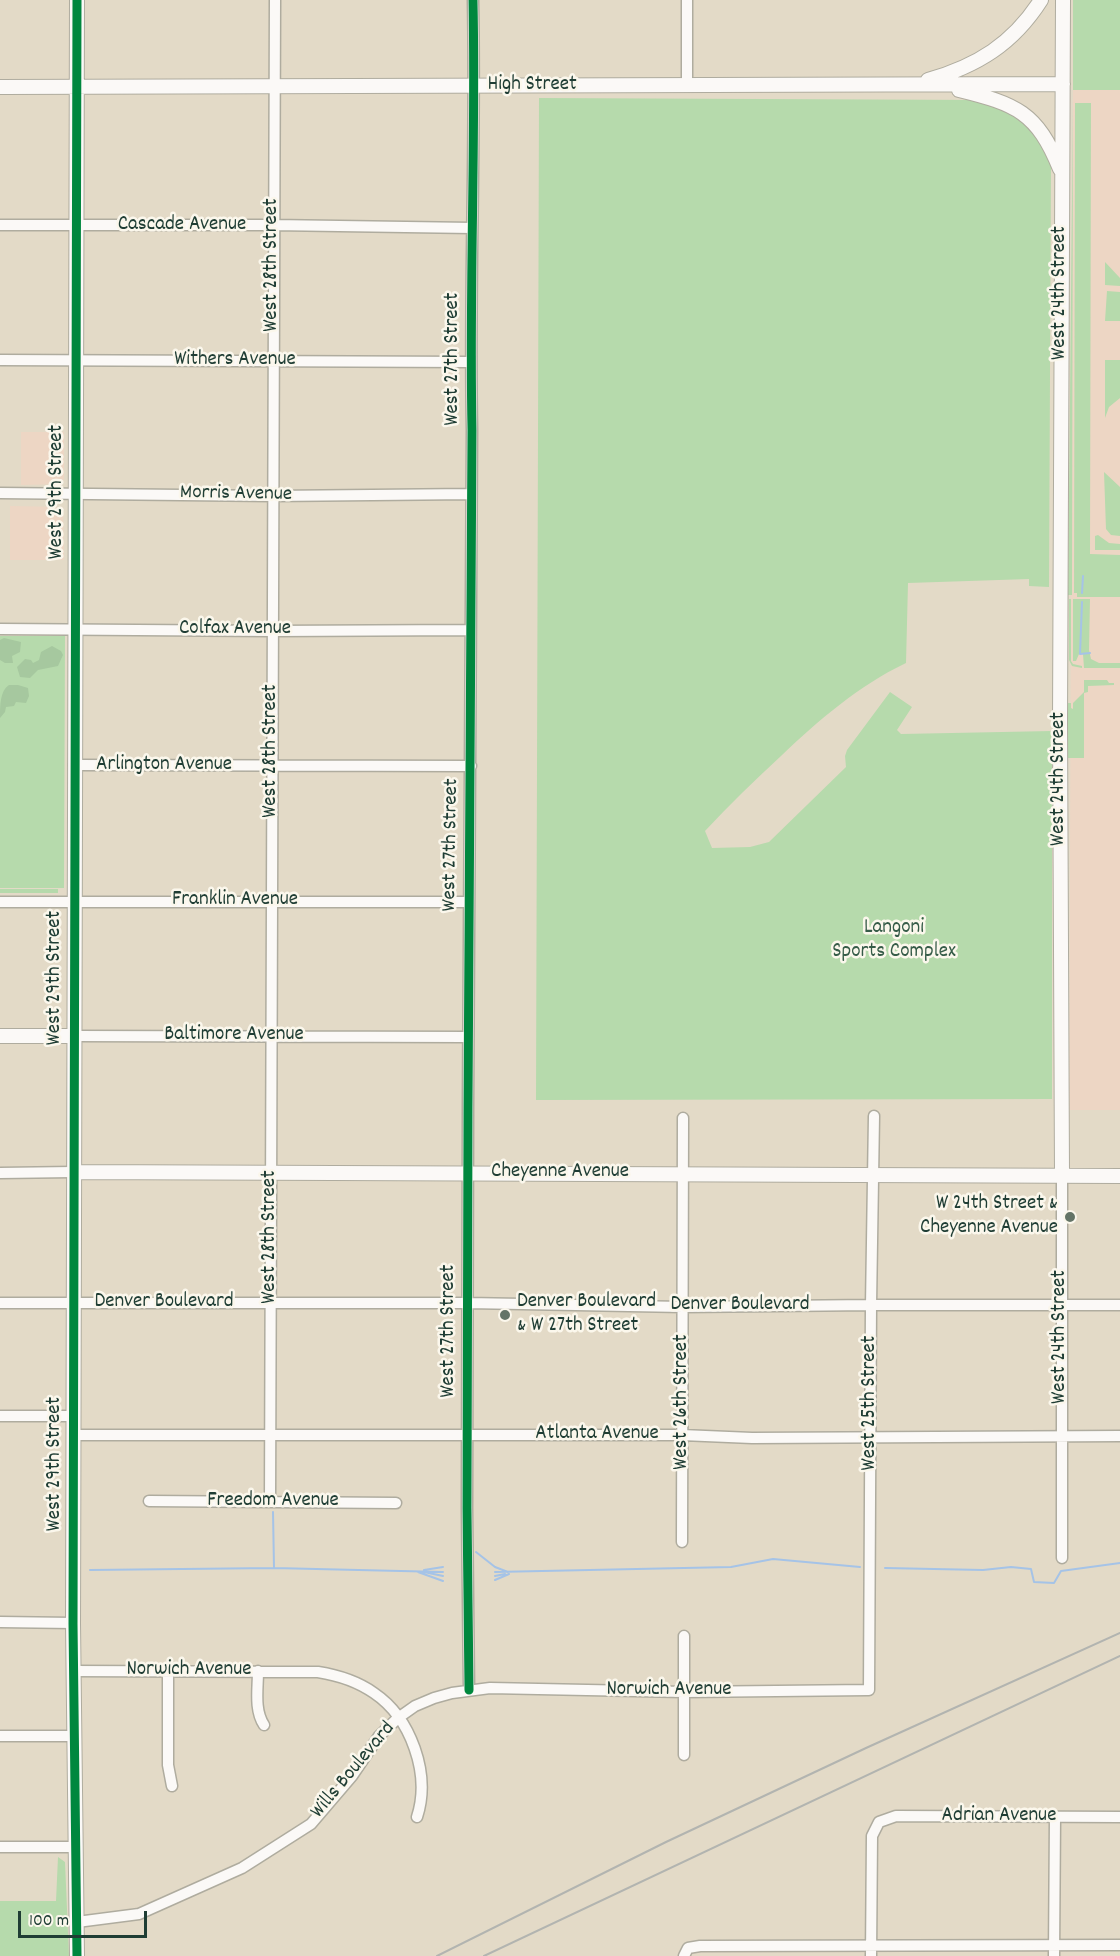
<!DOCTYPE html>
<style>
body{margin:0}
#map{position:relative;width:1120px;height:1956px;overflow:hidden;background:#e3dac7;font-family:Dekko,sans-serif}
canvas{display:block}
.scale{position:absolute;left:18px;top:1911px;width:129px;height:27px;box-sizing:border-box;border:3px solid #1f3d34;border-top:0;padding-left:8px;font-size:18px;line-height:21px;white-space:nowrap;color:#1f3d34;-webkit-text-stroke:4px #fbf7ec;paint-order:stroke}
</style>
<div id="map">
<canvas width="1120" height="1956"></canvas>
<div class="scale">100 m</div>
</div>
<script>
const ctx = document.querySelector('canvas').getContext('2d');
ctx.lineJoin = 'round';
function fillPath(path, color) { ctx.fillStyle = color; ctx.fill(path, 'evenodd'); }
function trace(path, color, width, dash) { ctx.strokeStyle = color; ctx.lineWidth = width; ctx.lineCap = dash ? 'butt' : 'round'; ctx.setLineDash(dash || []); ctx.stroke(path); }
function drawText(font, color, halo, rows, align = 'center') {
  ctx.font = font + ' Dekko,sans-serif'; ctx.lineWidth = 5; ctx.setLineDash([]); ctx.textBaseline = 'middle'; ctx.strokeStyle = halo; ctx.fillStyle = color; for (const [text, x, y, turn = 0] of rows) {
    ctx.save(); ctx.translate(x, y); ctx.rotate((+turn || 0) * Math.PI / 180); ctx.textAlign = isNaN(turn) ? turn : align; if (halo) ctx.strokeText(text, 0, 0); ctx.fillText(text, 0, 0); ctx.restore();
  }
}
const built = new Path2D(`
 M1073,90H1120V1110H1069Z
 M21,432H64V479L62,484L21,485Z
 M10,506L63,507L64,560H10Z`);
const green = new Path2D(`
 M1073,0H1120V90H1073Z
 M539,98L982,100L995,104L1031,126L1051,161L1049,587L1029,586V579L908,583L906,663C858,686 819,720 781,756C755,780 729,805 705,831L712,848L750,847L769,842L846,767L845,756L847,750L890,692L912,707L897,730L901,734L1052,731V1099L536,1100Z
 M1073,103L1072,595H1068Z
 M1075,103H1091L1090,554L1120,555V597H1077V593H1074Z
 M1105,262L1120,278V286L1105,285Z
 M1107,291L1120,292V321H1105Z
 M1105,360H1120V398L1109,407L1105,418Z
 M1104,472L1120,487V536L1111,535L1106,529Z
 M1098,535L1109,543L1120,544V550H1095V536Z
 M1069,599H1071V661L1073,664L1082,666V668L1072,666L1069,660Z
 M1073,599H1090L1089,650L1091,659L1099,663H1120V668H1084L1083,654H1079L1076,661H1073Z
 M0,636H65L64,888H0Z
 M1084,680H1107L1109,683H1114V685L1088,686V692L1084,693V758H1068V703H1071V708L1073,709V703L1084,692Z
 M0,889H58V893H0Z
 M58,1857L65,1862L69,1956H0V1901H56Z`);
const forest = new Path2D(`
 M4,638L21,642L20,652L12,656L13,663H5L0,660V640Z
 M52,646L61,651L63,655L58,666L38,670L30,678L20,677L17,667L25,659L31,660L33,663L39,660L41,652Z
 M9,685H18L28,688L29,696L26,703L16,702L14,706L6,707L5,712L0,718C0,705 0,691 9,685Z`);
const stream = new Path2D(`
 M1082,593L1083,576
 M1082,602L1080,654L1090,653
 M273,1512L274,1568
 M476,1552L495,1567L508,1572
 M885,1568L983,1570L1011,1567L1031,1569L1034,1582L1054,1583L1061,1571L1120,1563
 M90,1570L274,1568L443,1572
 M424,1570L443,1567
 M418,1572L443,1581
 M424,1572L443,1576
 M495,1572L731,1567L773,1559L860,1567
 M495,1576L505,1574
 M495,1580L509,1574`);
const street = new Path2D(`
 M687,85V0
 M0,225H273L472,228
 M0,360L470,362
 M0,493L273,496L471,494
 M0,629L273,631L470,630
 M74,765L471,766
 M0,902H469
 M74,1036L468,1037
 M0,1173L73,1172
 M0,1303H468L683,1307L871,1305H1120
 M0,1416H74
 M74,1435H682L752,1438L1120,1436
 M149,1501L396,1503
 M270,1501L275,0
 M682,1542L683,1118
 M1062,1558V1175
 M0,1622L73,1623
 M684,1636V1755
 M73,1671L318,1672C337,1675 357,1681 374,1693C411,1718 431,1774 417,1817
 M258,1671C258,1689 254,1710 264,1725
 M168,1672V1765L172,1786
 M469,1690L467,1508L468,1107L472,430C469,287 476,144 473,0
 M0,1736H74
 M0,1847H76
 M77,1922L139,1914L242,1868L311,1824L352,1776L379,1736L398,1718L415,1706L434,1698L452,1693L490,1688L684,1692L869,1690L871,1305L874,1116
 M684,1956L688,1948L700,1946L1120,1945
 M871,1956L872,1836L879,1822L896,1816L1120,1817
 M1054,1956L1055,1817`);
const secondary = new Path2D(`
 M928,80C977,66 1013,44 1041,0
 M0,87L1063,84
 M959,90C1016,104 1037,112 1060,169
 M0,1036H74
 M73,1172L1120,1176
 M1062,1175L1060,722L1063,0
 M77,1956L73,1623L77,0`);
const rail = new Path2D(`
 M437,1956L666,1842L866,1748L1120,1633
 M484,1956L1120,1656`);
const cycleway = new Path2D(`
 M469,1690L467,1508L468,1107L472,430C469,287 476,144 473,0
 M77,1956L73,1623L77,0`);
const markers = [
 [1070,1217,6,"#647467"],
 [505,1315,6,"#647467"]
];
const streetNames = [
 ["High Street",532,86],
 ["Cascade Avenue",182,226],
 ["West 28th Street",273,265,-90],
 ["West 24th Street",1061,293,-90],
 ["West 27th Street",454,359,-90],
 ["Withers Avenue",235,361],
 ["West 29th Street",58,492,-90],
 ["Morris Avenue",236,495,1],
 ["Colfax Avenue",235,630],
 ["West 28th Street",272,751,-90],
 ["Arlington Avenue",164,766],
 ["West 24th Street",1060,779,-90],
 ["West 27th Street",452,845,-89],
 ["Franklin Avenue",235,901],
 ["West 29th Street",56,978,-90],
 ["Baltimore Avenue",234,1036],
 ["Cheyenne Avenue",560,1173],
 ["West 28th Street",271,1237,-90],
 ["Denver Boulevard",164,1303],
 ["Denver Boulevard",740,1306],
 ["West 27th Street",450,1331,-90],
 ["West 24th Street",1061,1337,-90],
 ["West 26th Street",683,1402,-90],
 ["West 25th Street",871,1403,-90],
 ["Atlanta Avenue",597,1435],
 ["West 29th Street",56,1464,-90],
 ["Freedom Avenue",273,1502],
 ["Norwich Avenue",189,1671],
 ["Norwich Avenue",669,1691],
 ["Wills Boulevard",354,1771,-50],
 ["Adrian Avenue",999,1817]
];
const parkNames = [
 ["Langoni",894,929],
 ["Sports Complex",894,953]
];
const poiNames = [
 ["W 24th Street &",1058,1205],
 ["Cheyenne Avenue",1058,1229],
 ["Denver Boulevard",517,1303,"left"],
 ["& W 27th Street",517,1327,"left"]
];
fillPath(built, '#edd6c4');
fillPath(green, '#b6daac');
fillPath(forest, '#a6c89f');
trace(stream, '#a5c3e7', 2);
trace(street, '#afac9f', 13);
trace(secondary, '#afac9f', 16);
trace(street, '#fbf9f7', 10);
trace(secondary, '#fbf9f7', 14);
trace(rail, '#b2b4b0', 2);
trace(cycleway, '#00873e', 9);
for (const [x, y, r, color] of markers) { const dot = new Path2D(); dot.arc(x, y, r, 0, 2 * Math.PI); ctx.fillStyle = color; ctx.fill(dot); trace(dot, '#fbf7ec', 2); }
drawText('21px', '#1f3d34', '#fbf7ec', streetNames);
drawText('21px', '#365c48', '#fbf7ec', parkNames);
drawText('21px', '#1f3d34', '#fbf7ec', poiNames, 'right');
</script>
